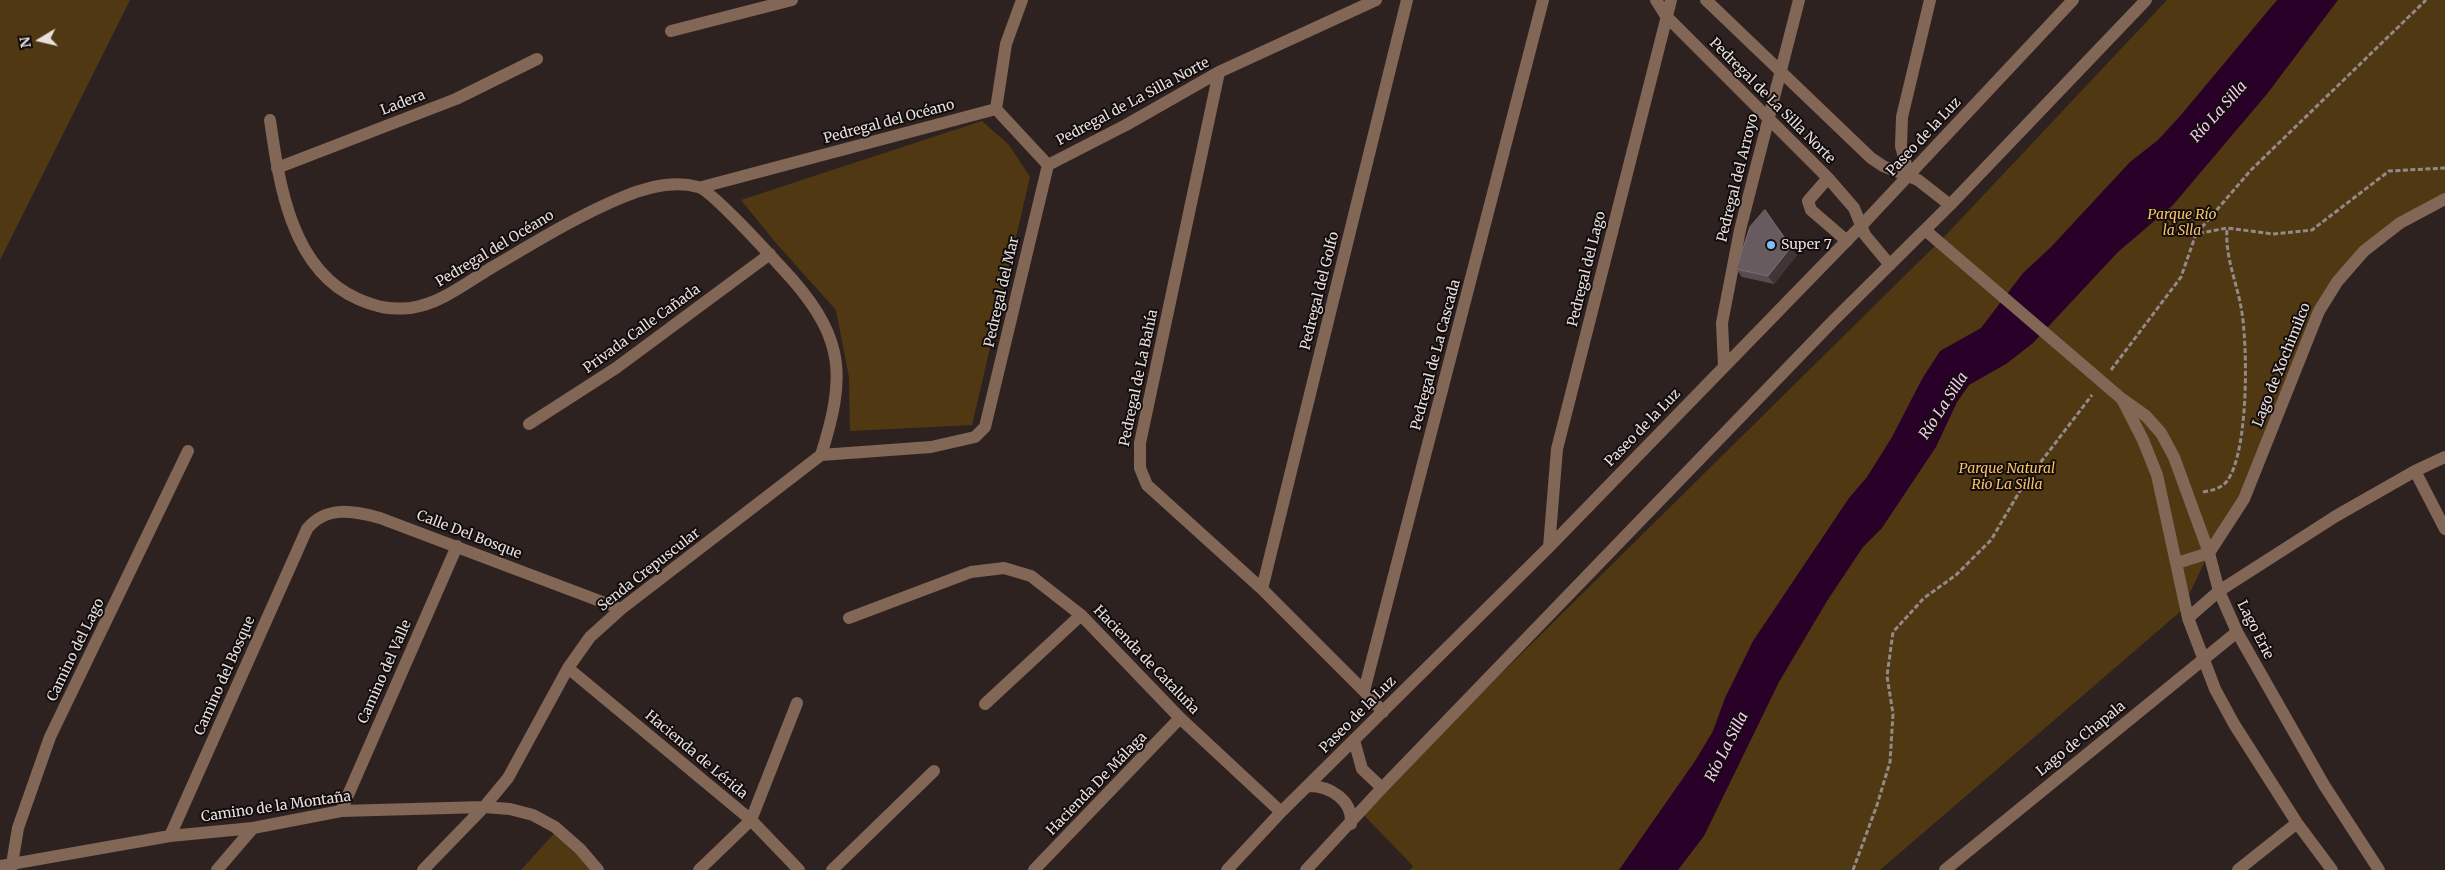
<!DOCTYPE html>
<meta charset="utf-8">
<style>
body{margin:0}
#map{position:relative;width:2445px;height:870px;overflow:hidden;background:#2e2221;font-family:Merriweather,serif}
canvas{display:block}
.north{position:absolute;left:15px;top:15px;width:50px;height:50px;-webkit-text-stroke:4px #120d0c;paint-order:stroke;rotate:261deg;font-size:14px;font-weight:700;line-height:20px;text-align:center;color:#e8dfde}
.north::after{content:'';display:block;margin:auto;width:18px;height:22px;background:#e8dfde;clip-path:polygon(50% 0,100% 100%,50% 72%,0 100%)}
</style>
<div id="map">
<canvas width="2445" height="870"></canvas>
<div class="north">N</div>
</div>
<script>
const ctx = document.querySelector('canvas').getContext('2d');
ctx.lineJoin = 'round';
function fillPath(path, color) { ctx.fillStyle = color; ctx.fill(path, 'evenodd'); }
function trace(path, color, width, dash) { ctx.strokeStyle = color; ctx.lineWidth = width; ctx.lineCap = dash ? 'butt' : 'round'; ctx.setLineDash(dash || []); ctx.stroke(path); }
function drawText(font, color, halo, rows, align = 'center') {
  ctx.font = font + ' Merriweather,serif'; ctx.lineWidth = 4; ctx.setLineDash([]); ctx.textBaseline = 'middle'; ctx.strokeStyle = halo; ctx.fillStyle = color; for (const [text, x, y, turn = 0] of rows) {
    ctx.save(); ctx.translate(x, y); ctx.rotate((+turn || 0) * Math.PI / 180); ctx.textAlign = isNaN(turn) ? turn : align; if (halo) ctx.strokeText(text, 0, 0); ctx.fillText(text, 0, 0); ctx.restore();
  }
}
const green = new Path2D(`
 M0,0H130L0,260Z
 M2167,0H2445V201L2400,223L2337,282L2244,499L2209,553L2181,611L1880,870H1410L1413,866L1361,812L1945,236Z
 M982,121L1009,145L1030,177L972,425L850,431L849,377L836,310L776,243L741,200Z
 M558,829L598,870H521Z`);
const water = new Path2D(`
 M2277,0H2338L2267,94L2173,205L2118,252L2033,343L2006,364L1969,385L1957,402L1936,447L1882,528L1863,547L1827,601L1779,682L1704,836L1678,870H1619L1695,761L1713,731L1725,698L1753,641L1849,498L1867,477L1892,437L1922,379L1940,351L1981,328L2023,273L2051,247L2130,162L2158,140L2181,115Z`);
const path = new Path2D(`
 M2197,233L2251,170L2426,0
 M2111,370L2181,277L2196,234L2227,228L2273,234L2312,230L2389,171L2445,168
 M2203,492C2212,490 2221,489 2227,481C2249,452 2248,343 2241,307C2236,280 2225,257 2227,228
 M1853,870L1877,805L1890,762L1893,714L1887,676L1893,632L1924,598L1956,575L1991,540L2024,484L2092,395`);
const minor = new Path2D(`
 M1656,0L1666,16L1828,178L1854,208L1865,235L1890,265
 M1706,0L1871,158L1883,166L1918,180L1950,205
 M671,31L792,0
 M1219,72L1140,443V468L1147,485L1262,589L1364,691
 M996,109L1048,165L1126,125L1219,72L1376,0
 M996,109L1006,44L1022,0
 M270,120C279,183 291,270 358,299C377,307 389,310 410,308C440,304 466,283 491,268C534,243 577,216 623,197C647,187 673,180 698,187C712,190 778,264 792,279C846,341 845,379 821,455
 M277,168L456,99L537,59
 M1909,176L1901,146L1902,117L1930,0
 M1828,178L1808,201L1811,210L1847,241
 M702,187L996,109
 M1925,230L2122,399L2146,416L2161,433L2174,457L2209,553L2219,591L2237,632L2324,785L2379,870
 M1724,366L1722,323L1740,230L1799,0
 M2122,399L2143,440L2157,475L2188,618L2215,689L2234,724L2297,823L2332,870
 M529,424L616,368L770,254
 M2415,471L2445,529
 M1549,547L1557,449L1671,0
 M2177,563L2209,553L2244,499L2319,311L2337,282L2364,251L2400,223L2445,199
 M1262,589L1407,0
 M849,618L971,572L1004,568L1031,576L1081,615L1180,718L1281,812
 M2188,618L2219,591L2336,516L2415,471L2445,457
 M568,668L751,820L799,870
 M985,704L1081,615
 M1383,712L1364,691L1543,0
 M1354,740L1362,769L1382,788
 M1309,786C1330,786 1353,800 1351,824
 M341,811L457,546
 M170,836L307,529C326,505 354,511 380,518L621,609
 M0,866L170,836L253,828L341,811L484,807L510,809L533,815L555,827L580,849L598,870
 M11,870L18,828L50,737L188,451
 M217,870L253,828
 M423,870L484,807L508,778L568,668L590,637L621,609L821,455L931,447L975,437L985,427L1048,165
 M699,870L751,820L797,703
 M832,870L934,771
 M1034,870L1180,718
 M1227,870L1281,812L1549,547L1861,226L2073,0
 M1306,870L1382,788L1834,320L1950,205L2146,0
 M1945,870L2237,632
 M2238,870L2297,823`);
const wall = new Path2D(`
 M1797,255L1774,284L1742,277L1736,269Z`);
const shadedWall = new Path2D(`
 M1791,247L1797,255L1774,284L1768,276Z`);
const building = new Path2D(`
 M1765,210L1791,247L1768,276L1736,269L1750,227Z`);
const markers = [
 [1771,245,5,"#7fbdfa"]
];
const streetNames = [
 ["Pedregal de La Silla Norte",1772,101,45],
 ["Pedregal de La Silla Norte",1133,102,-28],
 ["Ladera",403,103,-21],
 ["Pedregal del Océano",889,122,-15],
 ["Paseo de la Luz",1924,137,-47],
 ["Pedregal del Arroyo",1738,178,-76],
 ["Pedregal del Océano",495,249,-31],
 ["Pedregal del Lago",1587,269,-76],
 ["Pedregal del Golfo",1320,291,-76],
 ["Pedregal del Mar",1002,292,-77],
 ["Privada Calle Cañada",642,329,-36],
 ["Pedregal de La Cascada",1436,355,-75],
 ["Lago de Xochimilco",2282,365,-68],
 ["Pedregal de La Bahía",1139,378,-78],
 ["Paseo de la Luz",1643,428,-46],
 ["Calle Del Bosque",469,535,21],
 ["Senda Crepuscular",649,570,-38],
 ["Lago Erie",2255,630,63],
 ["Camino del Lago",76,650,-64],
 ["Hacienda de Cataluña",1146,660,46],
 ["Camino del Valle",385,672,-66],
 ["Camino del Bosque",225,676,-66],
 ["Paseo de la Luz",1358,715,-45],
 ["Lago de Chapala",2081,739,-39],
 ["Hacienda de Lérida",696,755,40],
 ["Hacienda De Málaga",1097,784,-46],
 ["Camino de la Montaña",276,807,-8]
];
const parkNames = [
 ["Parque Río",2182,215],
 ["la Slla",2182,231],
 ["Parque Natural",2007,469],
 ["Rio La Silla",2007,485]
];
const poiNames = [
 ["Super 7",1781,245]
];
const waterNames = [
 ["Río La Silla",2219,112,-48],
 ["Río La Silla",1944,406,-57],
 ["Río La Silla",1727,747,-63]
];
fillPath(green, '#503912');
fillPath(water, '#290028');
trace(path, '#938988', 3, [5, 2.5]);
trace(minor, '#826656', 12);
fillPath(wall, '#594b50');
fillPath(shadedWall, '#413437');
fillPath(building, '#685b5f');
trace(building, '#7c7073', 1);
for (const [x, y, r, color] of markers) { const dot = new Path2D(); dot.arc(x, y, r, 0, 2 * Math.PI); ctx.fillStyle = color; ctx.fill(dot); trace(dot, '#120d0c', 2); }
drawText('14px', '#e8dfde', '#120d0c', streetNames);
drawText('italic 14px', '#fbc266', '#120d0c', parkNames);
drawText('14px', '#e8dfde', '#120d0c', poiNames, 'left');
drawText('italic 15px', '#f6c7f1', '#120d0c', waterNames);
</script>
